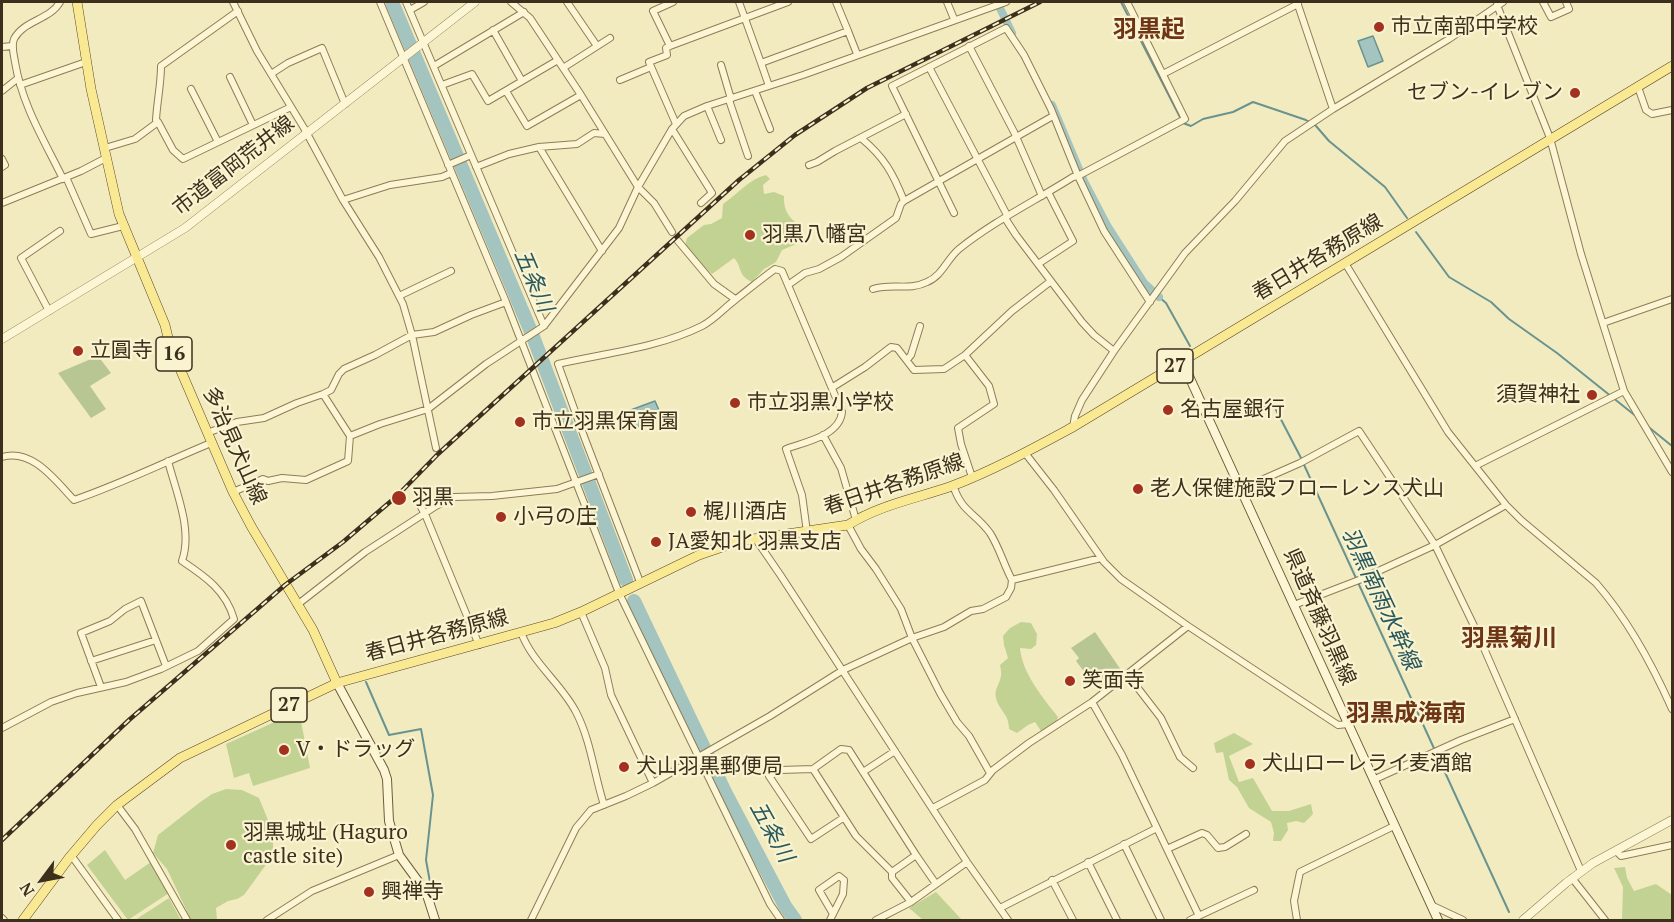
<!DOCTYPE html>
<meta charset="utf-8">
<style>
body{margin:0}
#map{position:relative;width:1674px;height:922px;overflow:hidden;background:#f3ebc0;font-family:"PT Serif",serif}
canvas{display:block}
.frame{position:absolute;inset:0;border:3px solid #3c301c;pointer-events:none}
.north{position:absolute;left:12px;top:850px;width:60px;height:60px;-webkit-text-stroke:4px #f9f3d0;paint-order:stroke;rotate:238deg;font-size:16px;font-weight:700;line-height:24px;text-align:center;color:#3c301c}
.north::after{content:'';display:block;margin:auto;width:21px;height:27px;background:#3c301c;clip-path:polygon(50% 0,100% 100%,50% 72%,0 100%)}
</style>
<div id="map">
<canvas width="1674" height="922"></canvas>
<div class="frame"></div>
<div class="north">N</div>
</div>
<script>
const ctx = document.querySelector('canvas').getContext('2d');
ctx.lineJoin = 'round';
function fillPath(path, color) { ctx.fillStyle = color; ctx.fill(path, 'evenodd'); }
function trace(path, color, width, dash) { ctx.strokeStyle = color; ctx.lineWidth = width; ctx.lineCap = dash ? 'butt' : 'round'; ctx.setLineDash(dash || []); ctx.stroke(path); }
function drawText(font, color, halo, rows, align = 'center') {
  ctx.font = font + ' "PT Serif","Noto Sans JP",serif'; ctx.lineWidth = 4.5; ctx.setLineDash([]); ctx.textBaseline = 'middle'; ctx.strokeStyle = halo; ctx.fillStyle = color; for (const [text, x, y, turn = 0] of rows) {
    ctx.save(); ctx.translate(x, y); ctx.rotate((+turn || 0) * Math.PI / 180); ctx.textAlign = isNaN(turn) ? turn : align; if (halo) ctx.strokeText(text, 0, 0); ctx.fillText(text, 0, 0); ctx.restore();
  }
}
const green = new Path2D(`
 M766,175L770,179L763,185L764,194L774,192L784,196C783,210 790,221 803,227L799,243L782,250L776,262L764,269L752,282C737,275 743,268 734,258L712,274C702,266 695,255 685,246L687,238L704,225L711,224L722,218L723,204C738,194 749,179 766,175Z
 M1021,622L1031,623L1037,634L1036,645L1031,649L1020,648C1022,673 1043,698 1058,717L1056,723L1041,731L1035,722L1028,725L1017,733L1009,729C1009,713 999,711 996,698C994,691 998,686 1000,680C1002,675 1001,670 1000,665L1008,658L1004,645L1003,636L1010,628Z
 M299,711L310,768L253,786L249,773L234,778L226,744Z
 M1234,733L1253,744L1229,756L1239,782L1253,778L1272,811H1289L1311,804L1313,814L1304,823L1296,821L1287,823L1288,830L1281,841H1273L1274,833L1271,822L1249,808L1237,787L1229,780L1223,752L1216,753L1214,743Z
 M226,789L242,790L259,798L268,820L273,843V855L244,895L237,899L228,901L216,908L217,920H191L167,869L153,853L158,835L199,803L212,794Z
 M105,850L125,880L151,862L169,893L128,920L87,865Z
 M1625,867L1627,878L1634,891L1656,884L1672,895V920H1622L1623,887L1614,868Z
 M936,892L962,920H923L909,908Z
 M169,898L181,920H135Z`);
const cemetery = new Path2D(`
 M98,356L111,373L90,386L106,409L91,418L58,373Z
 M1095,632L1121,670L1097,689L1076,661L1079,658L1071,648Z`);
const water = new Path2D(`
 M1373,36L1383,61L1368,67L1358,41Z
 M655,401L662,417L635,428L628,411Z`);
const stream = new Path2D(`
 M1121,2L1183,123L1191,126L1203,119L1233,112L1253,102L1306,120L1316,126L1329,141L1385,187L1407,218
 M1416,232L1449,277L1491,302L1509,319L1557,353L1637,417
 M1159,297L1166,303L1190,346
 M1228,409L1237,404L1275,408L1300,456L1509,912
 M1646,425L1672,446
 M366,682L389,735L421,729L433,795L426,860L434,904`);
const canal = new Path2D(`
 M997,2L1012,33
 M1052,105L1084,181L1108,227L1144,283L1159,297`);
const river = new Path2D(`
 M392,2L532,334L626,580
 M634,601L725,792L785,906L795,920`);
const minor = new Path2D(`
 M60,2C50,20 24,20 14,39C11,46 14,55 15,62C22,105 44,140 63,179
 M233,2L257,51L304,128L343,200L379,257L403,304L412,335L436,448
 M380,2L506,302L619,593L770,904L781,920
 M406,2L544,326
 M511,2L530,18L581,95L638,187L654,203L672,232
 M567,2L597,46
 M673,2L653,11L670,46L666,48L667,55L649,62L676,124
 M739,2L761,63
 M947,2L954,19
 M1297,2L1333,109
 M1543,2L1551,17L1569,9L1566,2
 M1497,5L1550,138L1581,254L1624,391L1672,472
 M410,10L424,2
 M493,30L522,81
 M848,31L857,54
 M670,46L788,2
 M969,46L1014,132L1042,196
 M2,47L12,46
 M721,65L731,99
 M434,66L524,12
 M929,67L1007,215
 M563,68L610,38
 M271,74L288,63L322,48L345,104
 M1163,74L1298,4
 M230,77L253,125
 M620,80L651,67
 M20,85L86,62
 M442,85L472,74L488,101L558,60
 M769,86L761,63L848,31L836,2
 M1638,87L1646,110L1652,114L1672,110
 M191,89L218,142
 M2,91L17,79
 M506,91L527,126L581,95
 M755,91L770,129
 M729,100L748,156
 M707,106L721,140
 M158,122L173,150L183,159L291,107
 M672,129L712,193L701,203
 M861,138C884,157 893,173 904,201
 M539,147L602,251
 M105,148L135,139L158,122L156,120C157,102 161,84 161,66L238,11
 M2,159L5,165L2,167
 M448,165L471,155
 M809,165L817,162L835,151L906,114
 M476,167L509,154L539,147L577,144L594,133L605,134
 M66,177L91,234L123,226
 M343,200L390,185L442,177L451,173
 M2,203L81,171L106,158
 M954,213L892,86L1006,28L1024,55L1051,109L1078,176L1104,231L1150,302
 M1005,218L1016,235L1082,322L1094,335L1114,351
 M678,241L714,284L735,299
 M1345,263L1448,432L1475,466L1506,505L1521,520L1596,583C1629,621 1652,664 1672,709
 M1038,264L1073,241L1048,192
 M788,285L805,273L819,269L841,257L896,218L901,204L904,201L1053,116
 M873,289C892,283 909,291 927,282C942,276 947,259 959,249C994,221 1035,201 1073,177L1078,176L1185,119L1127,2
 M399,296L451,271
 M49,311L21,258L60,231
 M1603,323L1672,299
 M965,355L989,386L994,404L958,428L961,444L972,477
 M907,360L911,355L920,326
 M833,387L865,367L891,347L897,348L914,370L944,369L965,355L1012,311L1051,281
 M1073,427L1075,416L1082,400L1114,351L1185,253L1235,201L1285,141L1333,109L1449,39L1503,2
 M207,433L237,422L264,418L297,403L323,394L331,390L339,374L344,369L375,355L412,335L434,332L471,315L506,302
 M823,435L841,468L856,520
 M350,436L380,424L428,409L486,364L544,326L619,228L638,187L672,129L684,116L707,106L803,75L1006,2
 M1025,453L1054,490L1104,562L1121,579L1188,626L1338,725L1348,724
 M2,457C32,448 55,480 74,500C121,484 165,462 211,443
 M1475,466L1624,391
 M953,485C962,513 975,512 990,533C999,547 1004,565 1012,580
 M1241,489L1300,463L1359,431L1435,545L1476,630L1581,871
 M233,492L263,479L268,481L282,478L306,480L348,461L350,436L323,394
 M418,502L425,514L479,645
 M848,525L861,549L876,569L901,609L912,638L940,693L957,722L969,736L990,773
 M755,538L781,576L967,862L1008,920
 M640,582L585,439L558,364C606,353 658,348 702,326C715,319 723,309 735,300C748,290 761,279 775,269L782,271L842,412C840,436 804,442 786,449L802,495L807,532
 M297,605L365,552L436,506L454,497L492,496L557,489L599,474
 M1294,605L1359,580L1435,545L1506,505
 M581,612L605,668L611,695L653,783
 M521,632C532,663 561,683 576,712C591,741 594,774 604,805
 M91,661L156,640
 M1127,674L1161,718L1180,757L1193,768
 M101,687L81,633L110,621L125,609L141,601L166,666
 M1092,702L1122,755L1199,916
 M2,728L51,702L77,693L126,682L161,669L198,651L234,619C226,591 206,577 182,561C193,530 176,492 168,461
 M813,769L841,749L849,750L916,855L892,872L856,836L813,769L780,770L769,776L811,839L843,818
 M863,772L895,751
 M1373,780L1461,740L1515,719
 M117,805L135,829L187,920
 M933,808L985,780L993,770L1029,743L1092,702L1188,626
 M1124,844L1161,920
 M1167,849L1202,833L1207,835L1218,848L1225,847L1246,834
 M1616,851L1621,856L1672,845
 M71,855L118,920
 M916,855L936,884
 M1088,862L1117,920
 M892,872V878L911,902
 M1572,878L1605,920
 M1052,880L1073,920
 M1431,905L1463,920
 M1000,908L1157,828
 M2,918L4,920
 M267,920L312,891L399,855
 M531,920L576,828L591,810L626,796L653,783L770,716L843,670L912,638L944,627L971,611L983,609L1006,597L1011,588L1012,580L1101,558
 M830,920L843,894L844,880L839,876L819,890L833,914
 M876,920L911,902L967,862
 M1190,920L1254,890
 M1297,920L1294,901L1300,872L1394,826`);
const tertiary = new Path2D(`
 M2,339L185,228L475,2
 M1523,920L1566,883L1593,863L1672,820`);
const secondary = new Path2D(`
 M1182,361L1438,920
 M337,683L384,770L387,779L389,821L399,855L426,892L435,920`);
const primary = new Path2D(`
 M77,2L91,89L119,214L165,325L169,342L181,371L233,492L251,526L313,630L337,683
 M23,920L69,858L97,825L117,805L180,758L337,683L554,623L581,612L699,555L740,541L848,525C879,505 918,498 952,486C994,470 1034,448 1073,427L1672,66`);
const rail = new Path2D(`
 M2,840L129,720L285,585L343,542L397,496L438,454L739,180L795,135L867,88L1040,2`);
const markers = [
 [1379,27,6,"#a3311f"],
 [1575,93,6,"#a3311f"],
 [750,235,6,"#a3311f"],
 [78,351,6,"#a3311f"],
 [1592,395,6,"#a3311f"],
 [735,403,6,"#a3311f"],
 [1168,410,6,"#a3311f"],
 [520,422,6,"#a3311f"],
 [1138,489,6,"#a3311f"],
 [399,498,8,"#a3311f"],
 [691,512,6,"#a3311f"],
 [501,517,6,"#a3311f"],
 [656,542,6,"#a3311f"],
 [1070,681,6,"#a3311f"],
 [284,750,6,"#a3311f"],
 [1250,764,6,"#a3311f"],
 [624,767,6,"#a3311f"],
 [231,845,6,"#a3311f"],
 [369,892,6,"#a3311f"]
];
const shields = [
 [174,354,36],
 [1175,366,36],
 [289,705,36]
];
const shieldNames = [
 ["16",174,354],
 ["27",1175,366],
 ["27",289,705]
];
const poiNames = [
 ["市立南部中学校",1391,27],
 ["セブン-イレブン",1563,93,"right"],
 ["羽黒八幡宮",762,235],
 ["立圓寺",90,351],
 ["須賀神社",1580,395,"right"],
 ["市立羽黒小学校",747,403],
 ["名古屋銀行",1180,410],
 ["市立羽黒保育園",532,422],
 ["老人保健施設フローレンス犬山",1150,489],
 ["羽黒",412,498],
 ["梶川酒店",703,512],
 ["小弓の庄",513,517],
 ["JA愛知北 羽黒支店",668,542],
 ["笑面寺",1082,681],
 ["V・ドラッグ",296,750],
 ["犬山ローレライ麦酒館",1262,764],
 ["犬山羽黒郵便局",636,767],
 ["羽黒城址 (Haguro",243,833],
 ["castle site)",243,857],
 ["興禅寺",381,892]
];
const streetNames = [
 ["市道富岡荒井線",234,166,-38],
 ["春日井各務原線",1318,258,-31],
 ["多治見犬山線",234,446,66],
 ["春日井各務原線",894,485,-19],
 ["県道斉藤羽黒線",1319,617,66],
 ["春日井各務原線",437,636,-15]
];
const waterNames = [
 ["五条川",533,281,67],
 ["羽黒南雨水幹線",1380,599,65],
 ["五条川",771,832,61]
];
const quarterNames = [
 ["羽黒起",1149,30],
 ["羽黒菊川",1509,639],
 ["羽黒成海南",1406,714]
];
fillPath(green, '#c1d292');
fillPath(cemetery, '#b8c693');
fillPath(water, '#a3c4bf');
trace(water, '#69938f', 1.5);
trace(stream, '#69938f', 2);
trace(canal, '#a3c4bf', 8);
trace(river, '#a3c4bf', 14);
trace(minor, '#8e7c56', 8);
trace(tertiary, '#8e7c56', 9);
trace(secondary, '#6f5c39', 10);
trace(primary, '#5b482a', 10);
trace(minor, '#fcf6d4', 6);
trace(tertiary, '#fcf6d4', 8);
trace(secondary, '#fcf6d4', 8);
trace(primary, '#fae993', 9);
trace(rail, '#3c301c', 4.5);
trace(rail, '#f9f3d0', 2, [7]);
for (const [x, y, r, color] of markers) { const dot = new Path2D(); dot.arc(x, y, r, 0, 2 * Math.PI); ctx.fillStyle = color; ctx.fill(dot); trace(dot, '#f9f3d0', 2); }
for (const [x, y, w] of shields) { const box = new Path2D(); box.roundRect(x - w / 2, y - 17, w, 34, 4.5); ctx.fillStyle = '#f9f3d0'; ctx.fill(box); trace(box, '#3c301c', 1.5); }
drawText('bold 20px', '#3c301c', null, shieldNames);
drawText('21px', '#3c301c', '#f9f3d0', poiNames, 'left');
drawText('21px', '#3c301c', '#f9f3d0', streetNames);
drawText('italic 22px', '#29595d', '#f9f3d0', waterNames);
drawText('bold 24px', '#6d3516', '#f9f3d0', quarterNames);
</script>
